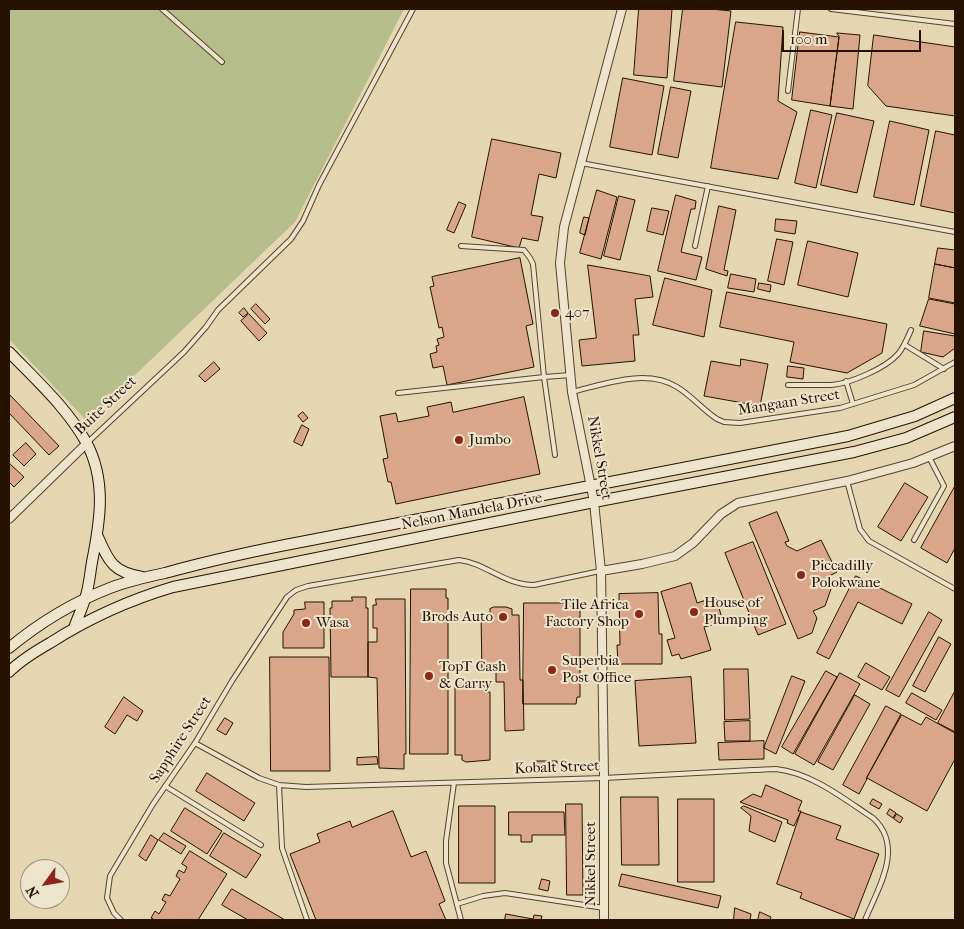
<!DOCTYPE html>
<style>
body{margin:0}
#map{position:relative;width:964px;height:929px;overflow:hidden;background:#e3d6b0;font-family:"IM FELL French Canon",serif}
canvas{display:block}
.frame{position:absolute;inset:0;border:10px solid #261201;pointer-events:none}
.north{position:absolute;left:20px;top:859px;width:50px;height:50px;box-sizing:border-box;background:#ede4cc;border:1px solid #9d907b;border-radius:50%;rotate:238deg;font-size:14px;font-weight:700;line-height:20px;text-align:center;color:#261201}
.north::after{content:'';display:block;margin:auto;width:18px;height:22px;background:#8f2418;clip-path:polygon(50% 0,100% 100%,50% 72%,0 100%)}
.scale{position:absolute;left:782px;top:30px;width:139px;height:22px;box-sizing:border-box;border:2px solid #261201;border-top:0;padding-left:6px;font-size:15px;line-height:18px;white-space:nowrap;color:#261201;-webkit-text-stroke:4px #ede4cc;paint-order:stroke}
</style>
<div id="map">
<canvas width="964" height="929"></canvas>
<div class="frame"></div>
<div class="north">N</div>
<div class="scale">100 m</div>
</div>
<script>
const ctx = document.querySelector('canvas').getContext('2d');
ctx.lineJoin = 'round';
function fillPath(path, color) { ctx.fillStyle = color; ctx.fill(path, 'evenodd'); }
function trace(path, color, width, dash) { ctx.strokeStyle = color; ctx.lineWidth = width; ctx.lineCap = dash ? 'butt' : 'round'; ctx.setLineDash(dash || []); ctx.stroke(path); }
function drawText(font, color, halo, rows, align = 'center') {
  ctx.font = font + ' "IM FELL French Canon",serif'; ctx.lineWidth = 4; ctx.setLineDash([]); ctx.textBaseline = 'middle'; ctx.strokeStyle = halo; ctx.fillStyle = color; for (const [text, x, y, turn = 0] of rows) {
    ctx.save(); ctx.translate(x, y); ctx.rotate((+turn || 0) * Math.PI / 180); ctx.textAlign = isNaN(turn) ? turn : align; if (halo) ctx.strokeText(text, 0, 0); ctx.fillText(text, 0, 0); ctx.restore();
  }
}
const green = new Path2D(`
 M9,9H404L295,222L87,421L9,339Z`);
const building = new Path2D(`
 M639,9H672L667,78L634,75Z
 M683,9H711L731,11L722,87L674,81Z
 M736,22L783,27L778,101L797,112L778,179L711,168Z
 M800,32L839,37L830,106L792,100Z
 M837,33L860,35L853,109L830,106L839,37Z
 M874,35L955,47V116L886,106L868,86Z
 M623,78L664,86L652,155L610,147Z
 M671,87L691,91L678,158L658,154Z
 M811,110L832,115L816,188L795,183Z
 M837,113L874,121L857,193L821,185Z
 M890,121L929,130L914,205L874,197Z
 M936,131L955,135V213L921,206Z
 M492,139L561,153L556,178L539,174L531,215L543,217L538,241L522,238L519,248L472,237Z
 M597,190L617,197L601,259L580,253Z
 M676,195L696,201L695,209H691L681,252L702,257L696,280L658,271Z
 M619,196L635,200L620,260L604,256Z
 M459,202L466,205L454,233L447,230Z
 M719,206L736,210L724,270L728,271L727,276L706,269Z
 M652,208L669,211L663,235L647,231Z
 M584,217L589,218L585,235L580,233Z
 M776,219L797,221L795,234L775,231Z
 M777,239L793,242L784,285L768,281Z
 M808,241L858,253L848,297L798,285Z
 M938,248L955,250V268L935,264Z
 M520,258L533,324L526,326L534,367L447,385L443,366L433,368L430,354L437,352L436,346L439,345L437,339L444,337L442,327L439,328L430,287L434,286L432,277Z
 M935,264L955,268V303L929,298Z
 M588,265L650,276L653,297L635,299L639,335H633L635,361L582,366L579,340L596,338Z
 M731,274L756,279L754,292L728,288Z
 M665,278L712,290L704,337L653,325Z
 M759,283L771,285L770,292L758,289Z
 M727,292L887,324L882,353L847,373L790,362L794,342L720,327Z
 M929,299L955,304V334L920,326Z
 M256,304L270,319L265,324L251,309Z
 M244,308L248,313L243,317L239,313Z
 M249,314L267,333L259,341L241,321Z
 M924,331L955,336V348L943,357L921,352Z
 M741,359L768,364L760,406L704,396L711,361L740,366Z
 M214,362L220,369L205,382L199,376Z
 M788,366L804,368L803,379L787,377Z
 M9,394L59,446L49,455L9,413Z
 M524,397L540,474L396,504L391,482H388L383,459L388,458L380,416L396,413L398,422L429,416L427,407L451,402L453,412Z
 M303,412L308,418L303,422L298,416Z
 M302,425L309,429L302,446L294,442Z
 M26,443L36,454L24,466L13,455Z
 M9,463L24,477L14,487L9,482Z
 M905,483L928,497L901,541L878,527Z
 M955,486V548L947,563L921,548Z
 M777,512L789,541L785,542L787,546L797,551L821,540L837,572L825,578L831,589L825,606L813,611L817,618L812,633L798,639L749,523Z
 M753,542L786,624L758,635L725,553Z
 M856,576L912,604L902,624L858,602L829,659L817,653Z
 M691,583L697,603L716,597L723,622L704,627L711,650L681,659L679,654L672,656L667,640L675,638L661,592Z
 M411,589H446V598H448V754H410Z
 M658,593L659,634H662V664H618L617,645H620L619,594Z
 M352,597H366V608H368V677H331L330,608H332V601H352Z
 M376,599H405L406,754H404V769L379,768L377,678L368,677V642H377V628H373V605H376Z
 M305,602H324V648H283V632L294,614V610L305,609Z
 M524,603H580V697H577L576,704H523Z
 M494,607H506L512,609V615H519L520,680H523L524,730L505,731L504,682H496V671H482L481,615H490V609Z
 M929,612L942,620L899,697L886,690Z
 M939,637L951,644L925,692L913,686Z
 M270,657H329L330,771H271Z
 M866,663L890,677L882,690L858,677Z
 M724,669H748L750,719L725,720Z
 M826,671L837,677L793,754L782,747Z
 M840,673L860,684L814,765L795,754Z
 M792,676L805,681L776,754L764,748Z
 M691,677L696,743L639,746L635,681Z
 M466,683H478L484,686V692H490V760L466,762L462,760V755H455V686H462Z
 M955,691V732L938,723Z
 M912,693L942,710L936,720L906,703Z
 M855,695L870,704L833,770L818,762Z
 M124,697L143,711L137,721L127,715L115,734L105,727Z
 M886,706L901,714L866,779H867L859,794L843,785Z
 M902,715L921,725L926,717L955,733V759L927,811L867,778Z
 M225,718L233,723L226,735L217,730Z
 M750,721V741H725L724,722Z
 M764,741V759L719,760L718,743Z
 M377,757L378,764L357,765V758Z
 M535,761H557V766L536,767Z
 M207,773L255,803L244,821L196,791Z
 M766,785L802,801L798,811H801L794,826L787,823L788,820L740,802L753,794L761,797Z
 M621,797H658L659,865H622Z
 M678,799H714V882H678Z
 M873,799L882,804L879,809L870,804Z
 M566,804H582L583,895H567Z
 M459,806H495V883H459Z
 M744,806L782,822L775,842L749,831L751,816L741,808Z
 M185,808L222,831L207,854L171,831Z
 M890,809L896,813L893,818L887,814Z
 M393,811L411,857L426,851L445,901L439,904L446,920H316L290,854L320,842L317,834L350,821L352,827Z
 M509,812H564L565,835H532V842H521V835H509Z
 M801,812L841,826L836,839L879,854L854,919L800,898L802,893L777,884Z
 M897,814L903,818L900,823L894,819Z
 M164,833L186,846L181,854L159,840Z
 M224,833L261,855L246,878L210,856Z
 M151,835L158,840L146,861L139,856Z
 M190,851L227,874L198,920H155L151,918L155,911L159,914L166,902L162,900L165,894L170,896L180,879L176,876L179,870L184,873L187,867L182,864Z
 M622,874L721,896L718,908L619,886Z
 M542,879L550,881L548,891L539,889Z
 M232,889L285,920H248L222,905Z
 M735,908L751,914L750,920H734Z
 M760,912L771,917L770,920H758Z
 M506,914L533,919L534,915L542,916L541,920H505Z`);
const lane = new Path2D(`
 M162,9L222,62
 M831,9L955,24
 M788,91L798,9
 M581,163L955,232
 M461,246L524,250L530,258L533,264L544,377L555,455
 M695,246L708,186
 M905,345L944,369
 M846,381L853,404
 M788,385C802,385 817,385 831,385C849,384 886,368 898,354C904,347 907,339 911,330
 M572,392C605,384 646,368 677,387C692,396 702,409 717,419L724,422L740,423L840,408L914,385L955,362
 M398,393L544,377L571,375
 M87,443L184,352L206,327L218,310L291,239L303,221L319,185L413,9
 M847,481L860,529L869,541L955,589
 M914,540L944,486L929,457
 M195,743L259,778L279,785L306,787L604,778L753,770C760,770 769,769 776,769C812,773 844,799 873,818C905,847 878,888 865,920
 M454,783L446,841V863L461,920
 M279,785L282,848L307,920
 M165,786L261,845
 M457,904L483,896L505,893L604,908
 M121,920L114,913L107,898L110,876L153,804L195,743L232,681L287,597L296,590L308,586L459,560C486,563 504,585 534,585L600,571`);
const street = new Path2D(`
 M9,519L87,443
 M601,571L642,564L675,556L693,543L721,514L738,503L847,481L913,463L955,446
 M604,920V778L601,571L594,502L572,392L560,263L564,227L622,9`);
const secondary = new Path2D(`
 M9,352C36,380 67,408 86,442C107,480 100,522 92,562C90,574 89,587 85,599C82,609 77,619 74,628
 M98,537C109,562 113,572 142,577
 M9,648C38,624 74,602 110,588C128,581 146,577 165,573C212,560 258,550 306,541L848,436L915,416L955,398
 M9,672C21,660 36,651 50,643C89,618 129,600 173,587L594,502L854,452L906,438L955,417`);
const markers = [
 [555,313,5,"#8f2418"],
 [459,440,5,"#8f2418"],
 [801,575,5,"#8f2418"],
 [694,612,5,"#8f2418"],
 [639,614,5,"#8f2418"],
 [503,617,5,"#8f2418"],
 [306,623,5,"#8f2418"],
 [552,670,5,"#8f2418"],
 [429,676,5,"#8f2418"]
];
const poiNames = [
 ["407",565,313],
 ["Jumbo",469,440],
 ["Piccadilly",811,566],
 ["Polokwane",811,583],
 ["House of",704,603],
 ["Plumping",704,620],
 ["Tile Africa",629,605,"right"],
 ["Factory Shop",629,622,"right"],
 ["Brods Auto",493,617,"right"],
 ["Wasa",316,623],
 ["Superbia",562,661],
 ["Post Office",562,678],
 ["TopT Cash",439,667],
 ["& Carry",439,684]
];
const streetNames = [
 ["Mangaan Street",789,403,-9],
 ["Buite Street",106,406,-43],
 ["Nikkel Street",599,458,80],
 ["Nelson Mandela Drive",472,512,-11],
 ["Sapphire Street",181,740,-57],
 ["Kobalt Street",557,768,-2],
 ["Nikkel Street",591,864,-90]
];
fillPath(green, '#b5bd8a');
fillPath(building, '#d9a68a');
trace(building, '#261201', 1);
trace(lane, '#55432d', 6);
trace(street, '#55432d', 10);
trace(secondary, '#261201', 12);
trace(lane, '#ede4cc', 4);
trace(street, '#ede4cc', 8);
trace(secondary, '#ede4cc', 10);
for (const [x, y, r, color] of markers) { const dot = new Path2D(); dot.arc(x, y, r, 0, 2 * Math.PI); ctx.fillStyle = color; ctx.fill(dot); trace(dot, '#ede4cc', 2); }
drawText('15px', '#261201', '#ede4cc', poiNames, 'left');
drawText('15px', '#261201', '#ede4cc', streetNames);
</script>
